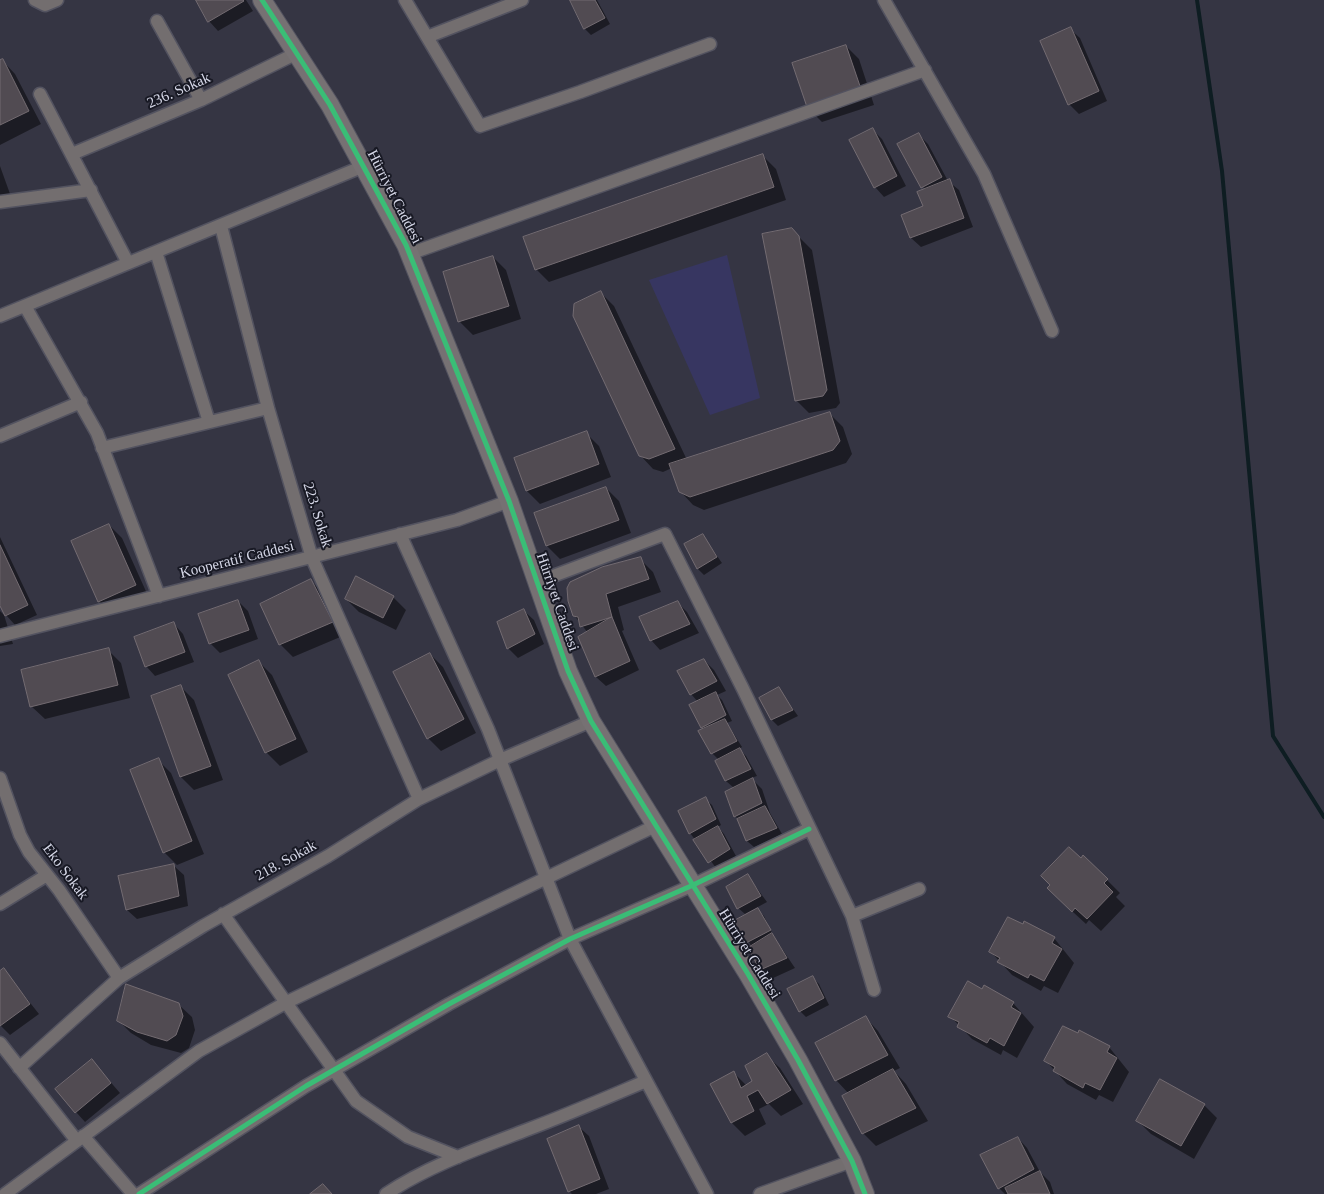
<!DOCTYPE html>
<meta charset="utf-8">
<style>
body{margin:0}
canvas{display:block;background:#353543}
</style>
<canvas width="1324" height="1194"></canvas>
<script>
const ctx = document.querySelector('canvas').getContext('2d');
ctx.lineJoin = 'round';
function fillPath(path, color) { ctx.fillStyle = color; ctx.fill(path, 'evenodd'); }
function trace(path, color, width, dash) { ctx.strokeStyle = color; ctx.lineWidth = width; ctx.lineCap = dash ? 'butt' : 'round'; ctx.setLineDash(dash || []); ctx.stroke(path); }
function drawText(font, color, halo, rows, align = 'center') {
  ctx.font = font + ' Georgia,serif'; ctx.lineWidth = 4; ctx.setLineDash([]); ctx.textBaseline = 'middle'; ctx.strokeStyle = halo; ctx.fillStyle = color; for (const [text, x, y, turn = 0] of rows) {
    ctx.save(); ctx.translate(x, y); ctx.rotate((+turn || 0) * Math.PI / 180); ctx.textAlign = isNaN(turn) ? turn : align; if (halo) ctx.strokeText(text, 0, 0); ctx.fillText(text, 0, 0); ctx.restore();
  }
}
const green = new Path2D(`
 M727,255L760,398L710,415L649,280Z`);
const shadow = new Path2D(`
 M197,0H246L253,11L218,31L209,21Z
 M571,0H597L610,24L591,35L585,29Z
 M1070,29L1080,38L1107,101L1079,114L1069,104Z
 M846,46L859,59L874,105L822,122L809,109Z
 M2,60L15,74L41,124L0,145V62Z
 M873,130L882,139L906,186L884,197L875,187Z
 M918,134L928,144L948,181L959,190L973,227L921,247L911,238L903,215L925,207V190L899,145Z
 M763,156L776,169L786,200L549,282L536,269Z
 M0,166L14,205L0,209Z
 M792,230L812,250L840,403L836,408L809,413L796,400Z
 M493,257L506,270L521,319L473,335L460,322L444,273Z
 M601,293L614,306L687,460L830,414L843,427L852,454L846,463L704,510L693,505L680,491L672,468L663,472L653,469L640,455Z
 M586,433L599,446L611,477L540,504L527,491Z
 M606,488L619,501L631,533L560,559L547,546L535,514Z
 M109,525L122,538L149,598L112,614L99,601Z
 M703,536L722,563L704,575L698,569L686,545Z
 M0,537L37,615L15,625L6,615L0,603Z
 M640,559L653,572L661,592L618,607L624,630L622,631L639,670L606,686L596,677L580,637L588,633L574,615Z
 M311,581L324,594L345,635L293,657L280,644Z
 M393,597L406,610L396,630L359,612L346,599Z
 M238,601L248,611L258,639L220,653L210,643Z
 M677,602L687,612L699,633L660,650L651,640Z
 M0,611L4,615L13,644L0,646Z
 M524,611L534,620L544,644L518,658L508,648Z
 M174,624L183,634L194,662L155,676L146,666Z
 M108,650L121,663L130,698L45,719L31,706Z
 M430,654L443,667L476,733L441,751L428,738Z
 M704,660L714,670L726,691L717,695L722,700L732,721L727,723L742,747L739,749L746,756L757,776L751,778L762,789L770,813L782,834L754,847L747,841L739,820L735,816L734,788L726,781L717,761L719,760L712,753L702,727L698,702L691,694Z
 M259,662L272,675L308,752L280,766L267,753L230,675Z
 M181,687L194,700L223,780L194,790L181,777L153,697Z
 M779,689L798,716L778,726L772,720Z
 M158,760L171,773L204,854L177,865L164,852Z
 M705,799L712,805L721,825L718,827L724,834L736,856L716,868L690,833Z
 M174,866L184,875L188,906L137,919L127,910L120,877Z
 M748,876L767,902L745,914L738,908Z
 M1107,880L1120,893L1116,897L1125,906L1101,931L1089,920L1086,924L1061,901Z
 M758,910L764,916L774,937L795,968L771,979L761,970L749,948L752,947L736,922Z
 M1054,938L1074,963L1058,993L1044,986L1041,991L1012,975L991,952Z
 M4,970L39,1014L10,1035L0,1025V972Z
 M813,978L819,984L829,1005L806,1017L800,1011L789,990Z
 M982,990L1013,1003L1034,1027L1017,1058L1003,1050L1001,1055L972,1039L950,1016Z
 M178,1004L192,1017L195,1030L189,1048L181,1053L151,1045L131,1033L118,1020Z
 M865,1017L878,1031L900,1068L894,1071L906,1084L928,1121L876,1146L863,1133L849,1094L836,1080Z
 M1109,1047L1129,1072L1113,1102L1099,1095L1096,1100L1067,1084L1046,1061Z
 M766,1055L780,1068L803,1104L781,1116L769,1104L759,1109L766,1124L745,1136L732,1123L712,1084L734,1073L747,1086L754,1081Z
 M101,1071L120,1093L85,1122L76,1112Z
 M1204,1105L1217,1118L1194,1159L1151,1134L1138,1121Z
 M579,1127L589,1136L609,1189L596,1194H572L569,1191Z
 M1018,1138L1027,1148L1040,1172L1050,1182L1054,1194H1005L999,1188Z`);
const stream = new Path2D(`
 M1197,0L1222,171L1273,736L1324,817`);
const building = new Path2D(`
 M196,0H243L244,1L208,22Z
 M570,0H595L605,18L584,29Z
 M1071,27L1099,91L1068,105L1040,41Z
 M846,45L862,92L808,110L792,63Z
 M3,59L29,111L0,125V60Z
 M873,128L897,176L874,188L849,140Z
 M919,133L942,177L921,188L897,144Z
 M763,154L774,187L535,270L523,237Z
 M950,179L964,218L910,238L901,215L923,206L917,192Z
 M792,228L799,236L827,390L823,396L795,401L762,234Z
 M493,256L509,306L458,322L443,272Z
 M601,291L675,449L649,459L639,456L573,316L574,304Z
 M830,412L840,441L833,450L690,497L679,492L669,464Z
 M587,431L599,464L526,491L514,458Z
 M606,487L619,520L546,546L534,513Z
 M109,524L136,585L98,602L71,541Z
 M703,534L717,557L697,569L684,544Z
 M0,545L28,605L5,616L0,606Z
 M641,557L649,579L606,594L612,617L580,627L578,617L573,616L568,601L567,588L570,582L602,567Z
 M356,576L394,596L383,618L345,599Z
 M311,579L333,622L279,645L260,604Z
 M238,600L249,630L209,644L198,614Z
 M678,601L690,624L650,641L639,617Z
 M524,609L535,634L507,649L497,622Z
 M612,617L630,661L595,677L578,637Z
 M174,622L185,652L145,667L134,637Z
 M109,648L118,685L30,707L21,670Z
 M430,653L464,719L427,739L393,672Z
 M704,659L717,681L690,695L677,671Z
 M259,660L296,739L265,753L228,675Z
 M181,685L211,766L180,777L151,696Z
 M779,687L793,710L771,720L759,698Z
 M716,692L726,715L701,728L689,705Z
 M725,719L737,741L711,754L698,731Z
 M740,748L751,769L725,781L715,761Z
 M159,758L192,841L163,853L130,770Z
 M753,778L762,803L734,817L725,792Z
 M706,797L716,819L689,834L678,811Z
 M765,806L777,828L746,841L737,819Z
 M718,826L730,849L708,863L693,840Z
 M1069,847L1081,858L1083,855L1108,879L1104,883L1113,892L1087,919L1075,908L1072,912L1047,888L1050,885L1041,876Z
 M174,864L179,896L126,910L118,876Z
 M748,874L761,896L737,909L726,887Z
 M758,908L771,930L746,943L734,921Z
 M1008,917L1023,924L1024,921L1055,937L1052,943L1062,949L1044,981L1030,974L1028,978L997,962L1000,958L989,952Z
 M772,933L787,958L760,970L748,948Z
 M4,968L30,1004L0,1026V971Z
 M813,976L824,998L799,1012L787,989Z
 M968,981L982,989L984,985L1014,1002L1011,1007L1021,1013L1004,1046L990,1038L987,1043L957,1027L959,1022L948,1017Z
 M126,984L179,1003L183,1016L176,1035L167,1041L137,1032L117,1021Z
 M866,1016L888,1055L835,1081L815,1043Z
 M1063,1026L1078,1033L1079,1030L1110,1046L1107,1052L1117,1058L1100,1090L1085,1083L1083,1088L1053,1071L1055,1067L1044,1061Z
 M767,1053L791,1090L767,1104L758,1090L747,1096L754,1111L731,1123L710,1084L734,1071L741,1088L752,1081L745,1066Z
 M92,1059L111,1083L75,1113L55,1089Z
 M893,1069L916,1108L862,1134L842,1096Z
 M1160,1079L1205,1104L1181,1146L1136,1121Z
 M579,1125L600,1179L568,1192L547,1139Z
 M1018,1137L1034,1169L998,1189L980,1155Z
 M1040,1171L1050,1194H1008L1005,1188Z
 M323,1184L332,1194H310Z`);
const street = new Path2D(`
 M35,0L45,5L57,0
 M405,0L480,126L580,92L710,44
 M884,0L984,174L1052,331
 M157,21L201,100
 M427,37L522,0
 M40,94L128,263
 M72,154L201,100L297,53
 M0,202L91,190
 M221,226L268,408L312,558L419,799
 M156,252L209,422
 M409,254L925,70
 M25,306L97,433L159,596
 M0,316L364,166
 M0,436L81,402
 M102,448L268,408
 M400,534L488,729L570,939L707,1194
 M537,582L665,534L743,689L852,916L874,990
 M0,636L457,520L509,501
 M0,778L20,835L29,852L59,890L119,978
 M0,904L47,875
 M223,914L356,1101L408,1137L458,1157
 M852,916L919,889
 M0,1043L77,1141
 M19,1068L119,978L203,926L328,856L419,799L500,760L591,721
 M83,1136L133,1194
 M5,1194L199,1051L287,1002L655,826
 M139,1194L306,1086L449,1004L570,939L691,886L809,829
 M386,1194C430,1165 480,1148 529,1129C569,1114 608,1097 646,1081
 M760,1194L852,1161`);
const secondary = new Path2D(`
 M262,0L330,105L406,245L509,501L568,671L591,721L748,974L798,1060L852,1161L865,1194`);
const cycleway = new Path2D(`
 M262,0L330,105L406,245L509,501L568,671L591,721L748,974L798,1060L852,1161L865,1194
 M139,1194L306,1086L449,1004L570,939L691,886L809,829`);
const streetNames = [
 ["236. Sokak",179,91,-24],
 ["Hürriyet Caddesi",394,197,63],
 ["223. Sokak",317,515,73],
 ["Kooperatif Caddesi",237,560,-14],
 ["Hürriyet Caddesi",557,602,71],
 ["218. Sokak",286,861,-29],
 ["Eko Sokak",65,872,53],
 ["Hürriyet Caddesi",749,954,58]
];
fillPath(green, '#373661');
fillPath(shadow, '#0007');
trace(stream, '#0e1d22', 4);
fillPath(building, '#514b52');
trace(building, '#736b71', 1);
trace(street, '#535360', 15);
trace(secondary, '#535360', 20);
trace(street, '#736e6f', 12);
trace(secondary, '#767173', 18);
trace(cycleway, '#3abd76', 5);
drawText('15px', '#d5d7e7', '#181924', streetNames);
</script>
